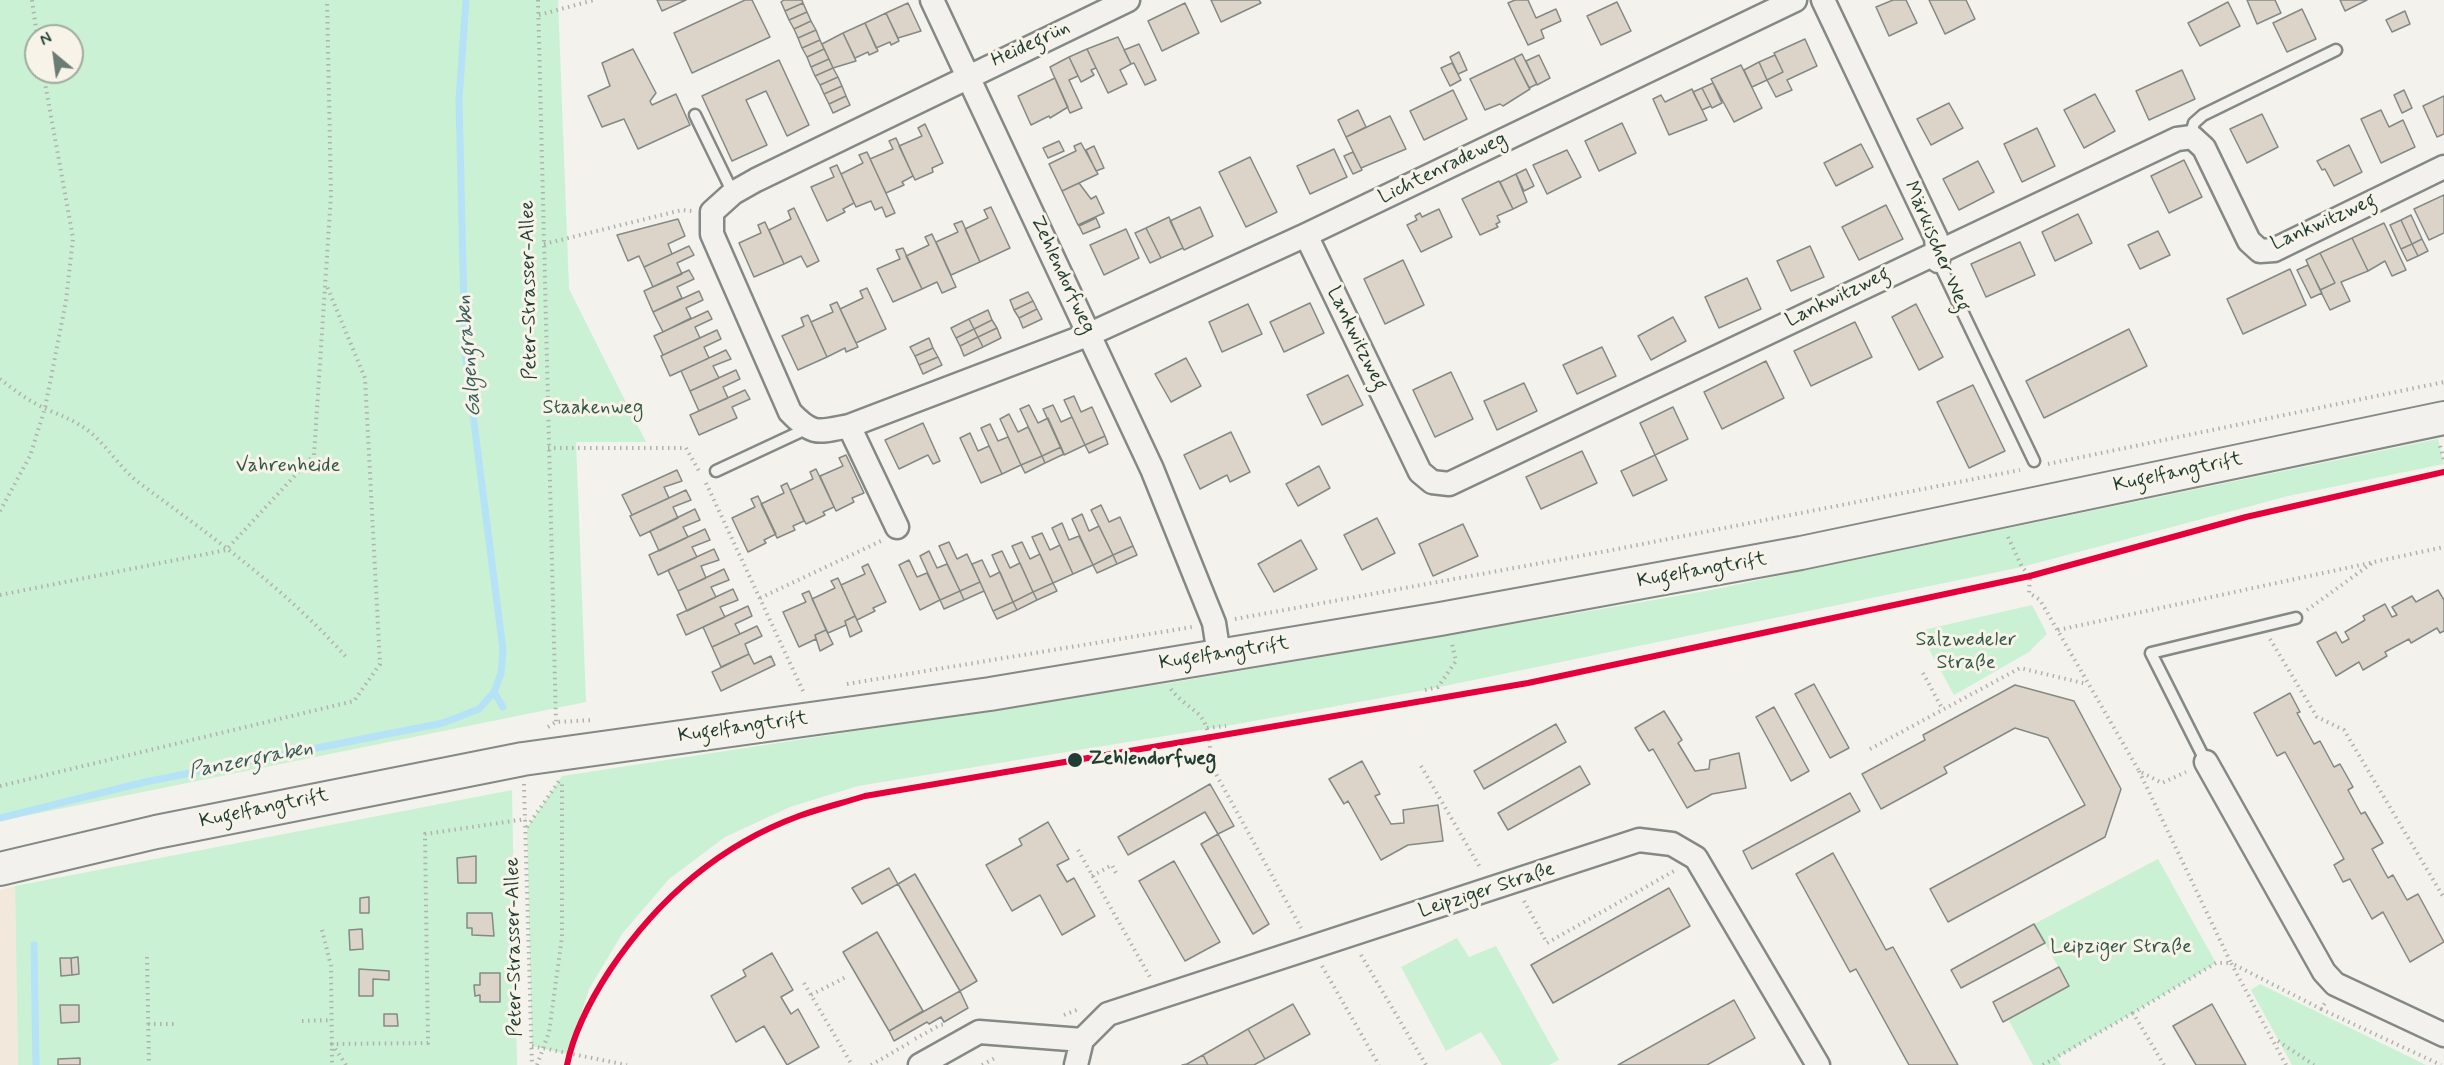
<!DOCTYPE html>
<meta charset="utf-8">
<style>
body{margin:0}
#map{position:relative;width:2444px;height:1065px;overflow:hidden;background:#f4f2ec;font-family:Mynerve,sans-serif}
canvas{display:block}
.north{position:absolute;left:24px;top:24px;width:60px;height:60px;box-sizing:border-box;background:#f7f3e8;border:2px solid #a1aaa0;border-radius:50%;rotate:331deg;font-size:16px;font-weight:700;line-height:24px;text-align:center;color:#1f3d34}
.north::after{content:'';display:block;margin:auto;width:21px;height:27px;background:#6a7c74;clip-path:polygon(50% 0,100% 100%,50% 72%,0 100%)}
</style>
<div id="map">
<canvas width="2444" height="1065"></canvas>
<div class="north">N</div>
</div>
<script>
const ctx = document.querySelector('canvas').getContext('2d');
ctx.lineJoin = 'round';
function fillPath(path, color) { ctx.fillStyle = color; ctx.fill(path, 'evenodd'); }
function trace(path, color, width, dash) { ctx.strokeStyle = color; ctx.lineWidth = width; ctx.lineCap = dash ? 'butt' : 'round'; ctx.setLineDash(dash || []); ctx.stroke(path); }
function drawText(font, color, halo, rows, align = 'center') {
  ctx.font = font + ' Mynerve,sans-serif'; ctx.lineWidth = 6; ctx.setLineDash([]); ctx.textBaseline = 'middle'; ctx.strokeStyle = halo; ctx.fillStyle = color; for (const [text, x, y, turn = 0] of rows) {
    ctx.save(); ctx.translate(x, y); ctx.rotate((+turn || 0) * Math.PI / 180); ctx.textAlign = isNaN(turn) ? turn : align; if (halo) ctx.strokeText(text, 0, 0); ctx.fillText(text, 0, 0); ctx.restore();
  }
}
const built = new Path2D(`
 M15,886L18,1065H0V890Z`);
const green = new Path2D(`
 M0,0H558L569,289L646,442H576L586,702L0,821ZM36,36H72V72H36Z
 M2438,439L2444,464L2288,496L2022,567L1425,690L1226,726L858,786L790,807L725,837L669,879L622,934L589,989L568,1054L532,1046L527,828L562,776L1170,683L1706,591Z
 M2032,605L2047,634L2029,652L1954,695L1919,631Z
 M512,790L517,1065H18L15,886Z
 M2158,859L2216,963L2057,1058L2061,1065H2033L2008,1019L2069,986L2034,924Z
 M1457,938L1469,957L1496,946L1559,1060L1549,1065H1502L1481,1032L1446,1051L1401,967Z
 M2260,984L2426,1065H2292L2251,990Z`);
const stream = new Path2D(`
 M466,0L459,100L465,352L503,650L501,673L494,692L503,707
 M0,818L145,782L443,723L479,709L494,692
 M34,945L36,1065`);
const building = new Path2D(`
 M657,0H686L662,11Z
 M745,0H752L770,37L692,73L674,33Z
 M784,0H802L803,3L785,11L781,2Z
 M1211,0H1259L1261,3L1221,22Z
 M1515,0H1528L1536,18L1556,9L1561,21L1541,30L1544,38L1528,45L1508,3Z
 M1893,0H1906L1917,23L1889,36L1876,7Z
 M1929,0H1966L1975,19L1945,34Z
 M2247,0H2275L2281,13L2257,24Z
 M2340,0H2367L2345,11Z
 M1617,2L1631,31L1601,45L1587,16Z
 M2228,2L2240,26L2200,46L2188,23Z
 M803,3L807,12L789,20L785,11Z
 M908,3L921,31L898,38L886,13Z
 M1185,3L1199,33L1162,51L1148,21Z
 M2302,9L2316,39L2287,52L2273,23Z
 M2405,11L2410,24L2392,32L2386,20Z
 M807,12L811,21L794,29L789,20Z
 M886,13L899,41L891,45L890,42L876,48L865,23Z
 M811,21L816,30L798,38L794,29Z
 M865,23L878,51L869,55L868,52L855,58L843,33Z
 M816,30L820,40L802,48L798,38Z
 M843,33L856,61L833,68L822,44Z
 M1118,37L1131,64L1120,70L1127,84L1108,93L1087,49Z
 M1805,39L1817,66L1787,80L1792,90L1776,97L1767,80L1783,72L1774,53Z
 M820,40L824,49L807,57L802,48Z
 M1139,44L1156,80L1145,85L1134,63L1131,64L1124,50Z
 M633,49L656,93L650,101L652,105L676,94L690,125L638,149L624,119L602,127L588,96L610,86L602,63Z
 M824,49L829,59L811,67L807,57Z
 M1087,49L1096,68L1091,70L1094,75L1081,82L1069,57Z
 M1459,52L1467,70L1458,74L1450,57Z
 M1522,54L1537,84L1529,88L1514,58Z
 M1539,55L1550,78L1537,85L1526,61Z
 M1775,55L1783,72L1767,80L1759,62Z
 M1069,57L1078,76L1069,80L1082,108L1070,113L1050,67Z
 M1514,58L1530,89L1503,106L1500,104L1485,110L1470,79Z
 M829,59L833,68L815,76L811,67Z
 M779,60L809,125L787,136L766,91L746,100L767,145L732,161L702,96Z
 M1759,62L1767,80L1752,87L1744,70Z
 M1452,63L1461,80L1450,86L1441,68Z
 M1741,65L1762,108L1734,122L1711,79Z
 M833,68L838,77L820,85L815,76Z
 M2182,70L2195,99L2149,120L2136,91Z
 M838,77L842,86L824,94L820,85Z
 M1055,78L1068,107L1050,118L1049,116L1031,125L1018,96Z
 M1713,83L1722,103L1712,108L1702,88Z
 M842,86L846,96L829,104L824,94Z
 M1702,88L1711,106L1702,110L1693,92Z
 M1692,89L1707,120L1669,135L1653,99L1661,95L1665,102Z
 M1453,90L1467,119L1424,140L1410,111Z
 M2404,90L2412,108L2402,113L2394,95Z
 M2095,94L2115,131L2084,148L2064,110Z
 M846,96L850,105L833,113L829,104Z
 M2444,96V134L2437,137L2423,106Z
 M1949,103L1963,128L1931,145L1917,119Z
 M1358,110L1366,127L1346,137L1338,120Z
 M2381,110L2389,127L2403,120L2415,147L2381,163L2361,119Z
 M2262,114L2278,147L2247,163L2230,129Z
 M1390,116L1406,149L1361,168L1346,137Z
 M1622,123L1636,153L1599,171L1585,141Z
 M925,124L943,163L932,168L933,172L915,180L899,146L922,136L918,128Z
 M2037,128L2055,166L2022,182L2004,144Z
 M896,138L913,176L902,182L904,185L886,193L870,159L893,149L889,141Z
 M1059,141L1064,151L1048,158L1043,148Z
 M1081,143L1098,174L1062,191L1049,164L1076,151L1074,146Z
 M1861,144L1873,167L1836,186L1824,163Z
 M2349,145L2362,172L2334,186L2325,169L2322,170L2317,161Z
 M1094,146L1104,168L1096,171L1086,150Z
 M1334,149L1347,177L1310,194L1297,166Z
 M1567,150L1581,177L1547,194L1533,165Z
 M867,152L895,213L886,217L882,207L875,210L871,201L856,207L841,174L863,163L859,155Z
 M1353,152L1362,170L1353,174L1344,156Z
 M1250,157L1277,212L1246,227L1219,172Z
 M2184,160L2202,197L2169,213L2151,176Z
 M1978,161L1994,192L1959,210L1943,179Z
 M837,165L854,203L843,209L845,212L827,221L811,187L834,177L830,168Z
 M1526,169L1534,186L1524,191L1516,174Z
 M1516,174L1527,202L1513,209L1500,182Z
 M1499,181L1513,209L1497,216L1500,222L1496,224L1498,227L1480,235L1462,199Z
 M1079,183L1091,199L1096,196L1104,213L1078,225L1062,191Z
 M2444,195V233L2429,240L2414,209Z
 M1886,205L1903,239L1859,260L1842,227Z
 M991,207L1010,248L980,262L965,229L988,218L984,210Z
 M1200,207L1213,236L1184,250L1170,221Z
 M794,208L819,261L807,267L801,256L784,264L769,230L791,219L788,211Z
 M1439,209L1452,237L1421,252L1407,225L1417,220L1415,216L1420,213L1422,217Z
 M2078,214L2092,243L2055,261L2042,232Z
 M2411,215L2422,239L2412,244L2401,220Z
 M1169,217L1183,248L1161,258L1146,228Z
 M1096,218L1100,227L1083,234L1079,226Z
 M678,219L685,236L668,244L672,254L644,267L639,256L628,261L617,235Z
 M2401,220L2412,244L2401,249L2390,225Z
 M962,221L980,262L951,275L936,242L958,232L954,224Z
 M765,222L784,264L754,277L739,243L761,233L758,225Z
 M2384,223L2406,270L2392,276L2385,261L2368,271L2352,238Z
 M1146,228L1161,258L1150,263L1135,233Z
 M1126,229L1139,258L1104,275L1090,245Z
 M2158,231L2170,255L2140,269L2128,245Z
 M932,234L956,287L942,293L937,282L922,289L906,256L929,245L925,237Z
 M2352,238L2368,271L2341,282L2350,301L2330,310L2320,290L2335,283L2320,253Z
 M2422,239L2428,251L2418,256L2412,244Z
 M2020,242L2035,275L1986,297L1971,264Z
 M2412,244L2418,256L2407,261L2401,249Z
 M689,246L694,255L677,263L682,274L653,287L644,267Z
 M1810,246L1824,277L1791,291L1777,261Z
 M903,248L922,289L893,302L877,269L900,259L896,250Z
 M2320,253L2335,283L2320,290L2306,260Z
 M1403,260L1424,305L1385,324L1364,279Z
 M2308,265L2322,293L2311,298L2297,270Z
 M2290,269L2306,305L2243,334L2227,299Z
 M689,270L694,279L677,287L682,298L653,312L644,291Z
 M1747,278L1761,309L1719,328L1705,297Z
 M867,288L886,329L856,343L840,309L863,298L860,291Z
 M699,291L703,300L686,308L691,318L663,332L653,312Z
 M1028,292L1033,301L1014,310L1010,300Z
 M1033,301L1037,309L1019,318L1014,310Z
 M837,302L858,347L846,352L845,348L827,357L811,322L833,312L830,305Z
 M1310,303L1324,333L1284,352L1270,322Z
 M1248,304L1262,334L1222,352L1209,322Z
 M1916,304L1943,357L1919,370L1892,317Z
 M1037,309L1042,319L1023,328L1019,318Z
 M988,310L992,320L974,329L969,319Z
 M708,311L712,319L695,327L700,338L663,355L654,336Z
 M808,315L827,357L798,370L782,336L804,326L801,318Z
 M1673,317L1686,341L1651,360L1638,336Z
 M969,319L974,329L956,338L951,328Z
 M992,320L997,328L978,337L974,329Z
 M1855,322L1872,357L1811,386L1794,351Z
 M997,328L1001,338L983,347L978,337Z
 M974,329L978,337L960,346L956,338Z
 M2129,329L2147,366L2044,418L2026,381Z
 M717,330L721,339L704,347L709,358L670,376L661,356Z
 M978,337L983,347L964,356L960,346Z
 M929,338L933,348L915,356L910,347Z
 M1602,347L1616,376L1577,394L1563,365Z
 M933,348L938,357L919,365L915,356Z
 M726,350L731,359L713,366L719,378L690,391L681,371Z
 M938,357L942,365L923,374L919,365Z
 M1186,358L1201,386L1171,402L1155,374Z
 M1766,361L1784,398L1722,429L1704,392Z
 M736,370L740,379L723,387L728,398L699,411L690,391Z
 M1451,372L1473,419L1435,437L1413,390Z
 M1348,375L1363,405L1322,425L1307,395Z
 M1524,383L1537,411L1497,430L1484,401Z
 M1973,385L2005,451L1969,468L1937,402Z
 M745,390L750,399L732,407L737,418L699,435L690,415Z
 M1074,396L1081,412L1092,407L1105,436L1085,445L1064,400Z
 M1029,405L1038,423L1048,418L1061,447L1042,456L1020,409Z
 M1053,405L1061,422L1072,417L1085,445L1064,455L1043,409Z
 M1673,407L1688,439L1655,455L1640,423Z
 M1009,414L1018,432L1028,427L1042,456L1021,465L1000,419Z
 M923,423L940,461L933,464L928,455L899,469L885,440Z
 M990,424L998,441L1008,437L1021,465L1002,474L981,428Z
 M1231,432L1250,472L1230,482L1227,475L1200,489L1184,455Z
 M970,433L978,451L989,446L1002,474L981,483L960,438Z
 M1105,436L1108,444L1089,453L1085,445Z
 M1061,447L1064,454L1045,463L1042,456Z
 M1582,451L1597,483L1541,509L1526,477Z
 M846,455L864,493L852,498L854,502L836,511L820,476L843,466L839,458Z
 M1655,455L1667,480L1633,496L1621,471Z
 M1042,456L1045,463L1025,473L1021,465Z
 M1319,466L1330,488L1298,506L1286,484Z
 M816,469L834,507L823,512L825,515L806,524L790,490L813,479L810,472Z
 M677,470L682,481L664,487L669,498L632,515L622,495Z
 M787,483L804,521L793,526L795,530L777,538L761,504L784,493L781,486Z
 M686,490L691,500L673,507L678,518L640,536L630,516Z
 M758,496L776,534L764,540L766,543L748,552L732,518L755,507L751,499Z
 M1101,505L1109,522L1120,517L1133,546L1113,555L1091,510Z
 M695,509L700,520L683,527L688,537L659,551L650,531Z
 M1082,514L1089,531L1099,526L1113,555L1093,565L1072,519Z
 M1377,518L1395,553L1362,570L1344,535Z
 M1062,523L1069,540L1079,536L1093,565L1073,574L1052,528Z
 M1463,524L1478,556L1433,576L1419,544Z
 M705,529L710,540L692,547L697,557L658,575L649,555Z
 M1042,533L1050,550L1060,545L1073,574L1053,583L1032,537Z
 M1301,540L1317,569L1274,592L1258,564Z
 M949,542L957,559L967,554L980,582L960,591L939,546Z
 M1022,542L1030,559L1040,554L1053,583L1033,592L1012,546Z
 M1133,546L1137,555L1117,564L1113,555Z
 M714,549L719,560L701,566L706,578L678,591L668,570Z
 M929,551L937,568L947,564L960,591L940,600L920,556Z
 M1002,551L1010,568L1020,563L1033,592L1013,602L992,555Z
 M1113,555L1117,564L1097,573L1093,565Z
 M909,560L917,577L927,573L940,600L920,610L899,565Z
 M982,560L990,577L1000,572L1013,602L993,611L972,564Z
 M868,564L886,602L873,608L875,611L857,620L841,585L865,574L862,567Z
 M724,569L729,580L711,587L716,597L687,611L678,591Z
 M838,578L855,616L845,621L846,625L828,633L812,599L835,588L831,581Z
 M980,582L984,591L964,600L960,591Z
 M1053,583L1057,591L1037,600L1033,592Z
 M733,589L738,600L720,607L725,617L686,635L677,615Z
 M2438,590L2444,600V631L2440,633L2437,628L2411,643L2409,639L2385,652L2387,656L2363,670L2359,662L2336,676L2317,642L2336,632L2342,643L2349,639L2345,632L2365,620L2363,616L2385,604L2392,617L2397,615L2392,607L2412,596L2416,602Z
 M809,591L826,630L815,635L816,639L799,647L783,612L806,602L802,594Z
 M960,591L964,600L944,609L940,600Z
 M1033,592L1037,600L1017,610L1013,602Z
 M1013,602L1017,610L997,619L993,611Z
 M748,606L752,616L735,624L740,634L712,647L703,627Z
 M855,616L862,631L850,637L845,621Z
 M757,626L762,636L745,644L749,654L721,667L712,647Z
 M826,630L833,644L820,651L815,635Z
 M749,654L754,664L771,656L775,665L721,691L712,672Z
 M1814,684L1849,748L1830,758L1795,694Z
 M2015,685L2074,701L2121,789L2105,837L1948,922L1930,889L2085,805L2048,738L2015,728L1944,767L1947,773L1881,809L1862,774L1925,740L1923,735Z
 M2290,693L2300,712L2297,713L2314,744L2320,741L2334,767L2340,764L2353,787L2348,790L2361,814L2365,812L2383,843L2372,849L2388,878L2393,875L2407,900L2418,894L2444,942L2410,962L2383,912L2372,919L2350,879L2343,882L2334,865L2344,859L2285,752L2277,756L2254,713Z
 M1774,707L1809,771L1791,781L1756,717Z
 M1664,711L1682,740L1678,743L1695,771L1709,769L1710,760L1739,753L1746,788L1712,794L1687,808L1653,749L1649,751L1635,728Z
 M1556,724L1566,742L1484,789L1474,771Z
 M1362,761L1380,794L1375,796L1391,824L1404,823L1403,810L1438,805L1443,841L1408,845L1381,860L1348,801L1344,804L1329,779Z
 M1580,766L1590,784L1508,830L1498,813Z
 M1210,784L1234,826L1218,834L1205,812L1128,855L1118,837Z
 M1850,793L1860,811L1752,869L1743,851Z
 M1048,822L1069,859L1057,865L1067,882L1074,878L1095,916L1062,935L1040,895L1012,911L986,865L1022,845L1019,839Z
 M1218,834L1269,924L1253,934L1201,844Z
 M1833,853L1886,950L1893,947L1958,1065H1909L1856,969L1850,972L1796,874Z
 M476,856V883H458L457,858Z
 M1174,861L1220,942L1185,961L1139,881Z
 M889,868L898,884L862,904L852,888Z
 M915,874L977,981L960,991L898,884Z
 M1669,888L1690,926L1553,1003L1531,965Z
 M369,897V913H360V898Z
 M467,913H492L494,936L472,935V928H467Z
 M2034,924L2045,943L1961,988L1951,970Z
 M362,929L363,949L350,950L349,930Z
 M877,932L923,1011L889,1031L843,952Z
 M772,953L793,990L781,997L791,1014L798,1009L819,1047L787,1065L764,1026L736,1042L711,996L746,976L743,970Z
 M78,957L79,974L72,975L71,958Z
 M60,958H71L72,975L61,976Z
 M2059,967L2069,986L2003,1022L1993,1002Z
 M359,969L389,971V980L373,979V996H359Z
 M480,973H500V1002H480V995L475,996L474,985H480Z
 M960,991L968,1008L944,1022L941,1017L929,1024L927,1022L894,1041L889,1031Z
 M1734,1000L1755,1038L1707,1065H1618Z
 M1293,1004L1310,1034L1265,1059L1248,1029Z
 M2212,1004L2246,1065H2196L2173,1026Z
 M60,1005H79V1022L61,1023Z
 M384,1014H397L398,1026H384Z
 M1248,1029L1265,1059L1254,1065H1208L1203,1055Z
 M1203,1055L1208,1065H1182L1187,1064Z
 M80,1058V1065H58V1059Z`);
const path = new Path2D(`
 M32,0L37,36
 M538,0L556,723
 M539,15L594,0
 M544,244L682,210L692,211
 M0,379C14,390 30,402 46,409C62,416 76,421 90,432C108,447 120,468 138,482C211,536 286,589 347,658
 M2440,446L2444,460
 M548,448H686L699,471
 M2048,464L2444,382
 M706,483L803,691
 M0,511L30,456L45,408L66,301L73,238L43,72
 M2008,537L2022,567L2030,576L2029,593L2040,600L2139,771L2162,783L2186,772
 M0,595L226,550L314,455L331,195L327,0
 M760,598L881,541
 M2307,610L2372,563
 M1235,619L1607,551L2020,470
 M2058,630L2444,547
 M2270,639L2317,717L2344,730L2444,898
 M1923,673L1943,710
 M847,684L1192,627
 M1171,689C1177,698 1188,705 1196,712C1212,725 1209,747 1211,765L1301,928
 M1425,690L1438,687L1456,661L1452,644
 M548,727L556,722L593,720
 M1207,728L1226,726
 M1870,749L2020,668L2087,684
 M1189,764L1211,765
 M1421,766L1481,869
 M2139,771L2231,963H2216L2133,1013L2164,1065
 M524,784L532,1065
 M0,786L354,701L380,664L365,378L326,284
 M527,827L559,781
 M1078,850L1150,977
 M1092,876L1112,865L1117,875
 M1524,901L1547,943L1674,871
 M322,930L331,966L332,1065
 M1361,955L1426,1065
 M147,957L149,1065
 M1322,966L1379,1065
 M804,983L852,1065
 M811,995L848,976
 M2321,1009L2441,1065
 M1064,1015L1079,1009
 M302,1021L332,1020
 M148,1024H178
 M915,1039L940,1025L945,1024
 M2278,1041L2314,1065
 M532,1046L627,1065
 M346,1065L332,1044L428,1043L425,834L526,819
 M537,1065L549,1032L562,937V781
 M871,1065L909,1043
 M982,1065L997,1057
 M2043,1065L2133,1013
 M2286,1065L2231,963L2321,1009L2325,1003`);
const lane = new Path2D(`
 M695,115L733,193
 M2190,137L2194,123L2203,115L2336,50
 M1938,261L2034,461
 M716,471L806,429
 M2206,762L2151,653L2296,618`);
const street = new Path2D(`
 M932,0L1152,469L1214,623L1219,655
 M1128,0L756,180L733,193L712,212V234L790,412C813,436 818,432 849,426L1090,334L1306,235L1795,0
 M1823,0L1936,238L1938,261
 M1306,235L1420,472L1432,482L1449,484L2177,139L2192,137L2204,148L2249,241L2260,251L2274,250L2444,167
 M849,426L897,527
 M2206,762L2324,972L2335,984L2444,1035
 M920,1065L979,1032L1082,1040
 M1076,1065L1082,1040L1108,1014L1639,840L1672,844L1696,858L1818,1065`);
const secondary = new Path2D(`
 M0,869L156,832L523,759L990,694L1440,619L1801,553L2444,418`);
const tram1 = new Path2D(`
 M567,1065C574,1030 591,999 610,970C657,900 720,845 799,816C821,808 843,803 865,796L1528,683L2030,576L2246,517L2444,472`);
const markers = [
 [1075,760,8,"#1f3d34"]
];
const streetNames = [
 ["Heidegrün",1031,45,-25],
 ["Lichtenradeweg",1443,169,-26],
 ["Lankwitzweg",2324,223,-24],
 ["Märkischer Weg",1936,247,67],
 ["Zehlendorfweg",1062,275,65],
 ["Peter-Strasser-Allee",530,290,-91],
 ["Lankwitzweg",1838,298,-26],
 ["Lankwitzweg",1356,339,64],
 ["Kugelfangtrift",2178,473,-12],
 ["Kugelfangtrift",1702,571,-10],
 ["Kugelfangtrift",1224,654,-9],
 ["Kugelfangtrift",743,728,-8],
 ["Kugelfangtrift",264,809,-12],
 ["Leipziger Straße",1487,891,-18],
 ["Peter-Strasser-Allee",515,947,-91]
];
const parkNames = [
 ["Staakenweg",593,409],
 ["Vahrenheide",288,467],
 ["Salzwedeler",1966,641],
 ["Straße",1966,664],
 ["Leipziger Straße",2121,948]
];
const stopNames = [
 ["Zehlendorfweg",1089,760]
];
const waterNames = [
 ["Galgengraben",470,356,-95],
 ["Panzergraben",251,761,-11]
];
fillPath(built, '#f2e9dc');
fillPath(green, '#caf1d3');
trace(stream, '#b5e2f7', 7);
fillPath(building, '#dcd4c9');
trace(building, '#848985', 1.5);
trace(lane, '#848985', 15);
trace(street, '#848985', 27);
trace(secondary, '#848985', 36);
trace(path, '#b0b2ae', 4, [1.5, 4.5]);
trace(lane, '#f2f1ed', 10);
trace(street, '#f2f1ed', 22);
trace(secondary, '#f2f1ed', 32);
trace(tram1, '#e4003a', 6);
for (const [x, y, r, color] of markers) { const dot = new Path2D(); dot.arc(x, y, r, 0, 2 * Math.PI); ctx.fillStyle = color; ctx.fill(dot); trace(dot, '#f7f3e8', 2); }
drawText('20px', '#1f3d34', '#f7f3e8', streetNames);
drawText('20px', '#335849', '#f7f3e8', parkNames);
drawText('bold 20px', '#1f3d34', '#f7f3e8', stopNames, 'left');
drawText('italic 21px', '#385d5c', '#f7f3e8', waterNames);
</script>
